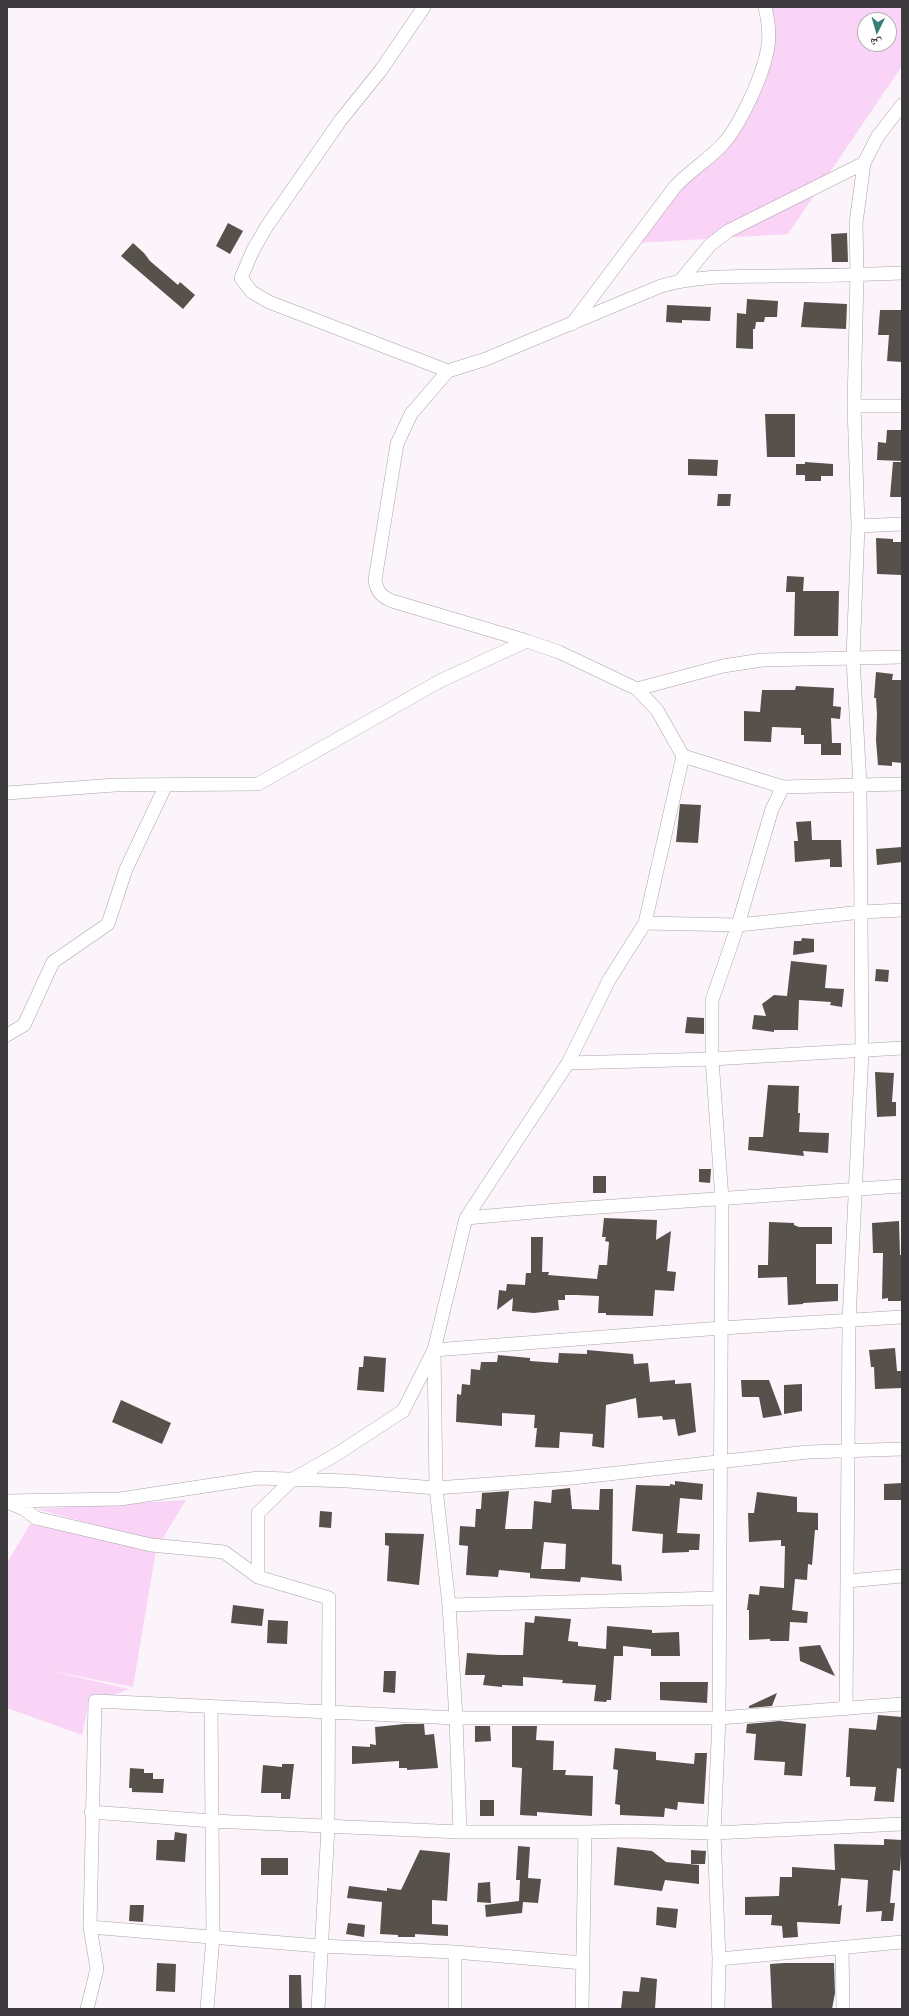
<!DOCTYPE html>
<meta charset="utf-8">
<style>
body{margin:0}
#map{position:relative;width:909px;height:2016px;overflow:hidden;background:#fcf4fb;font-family:"Exo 2","Noto Naskh Arabic",sans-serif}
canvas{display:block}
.frame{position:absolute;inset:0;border:8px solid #3d3a3d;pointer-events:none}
.north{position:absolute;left:857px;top:12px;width:40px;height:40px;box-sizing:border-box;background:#fff;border:1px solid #b1b0b1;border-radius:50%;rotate:185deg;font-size:11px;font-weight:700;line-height:16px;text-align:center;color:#3d3a3d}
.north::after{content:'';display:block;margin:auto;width:14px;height:18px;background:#377e76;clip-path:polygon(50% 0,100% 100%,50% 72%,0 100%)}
</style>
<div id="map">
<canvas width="909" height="2016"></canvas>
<div class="frame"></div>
<div class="north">ش</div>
</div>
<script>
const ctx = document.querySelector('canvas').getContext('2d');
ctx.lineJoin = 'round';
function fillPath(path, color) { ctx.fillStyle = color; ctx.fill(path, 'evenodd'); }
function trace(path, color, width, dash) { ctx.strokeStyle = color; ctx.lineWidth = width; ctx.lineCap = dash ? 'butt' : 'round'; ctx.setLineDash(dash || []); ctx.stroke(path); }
const green = new Path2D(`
 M771,7H902V66L788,234L638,243L687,182L763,81C776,54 776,36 771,7ZM865,20H889V44H865Z
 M186,1500L160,1543L37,1509Z
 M30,1524L156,1550L133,1687L46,1670L129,1689L88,1706L82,1735L7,1708V1563Z`);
const building = new Path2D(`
 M228,223L243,231L230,254L216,246Z
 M847,233L848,262H832L831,234Z
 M133,243L144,253L150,261L178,285L180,282L195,295L183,309L121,256Z
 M747,299L778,301L777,317H765L764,322H756L755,329H753V349L736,348L737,313L746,314Z
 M804,302L847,304L846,329L801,327Z
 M667,305L711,307L710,321L682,320V323L666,322Z
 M880,310H902V362L887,361L889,335H878Z
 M765,414H795V457H767Z
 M887,430H902V461L877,460L878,442L886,443Z
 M688,459L718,460L717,476L688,475Z
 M805,462L833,464V476H821V481H805V475H796V464H805Z
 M893,462H902V497H890Z
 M718,494H731L730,506H717Z
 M876,538L893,539V542H902V575L877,574Z
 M787,576L804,577L803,591H839L838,636H794L795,592H786Z
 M876,672L893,674L892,680H901L902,763L892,762V766L878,765L876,740L877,714L876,698H874Z
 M796,686L834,688L833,706L841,707L840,719L831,718L832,743H841V755H821V744H804V735H801V728L772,727L771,742L744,741V711L760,712L762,690H795Z
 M680,804L701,805L698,843L676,842Z
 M811,821L812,840H841L842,867H830V859L795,862L794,841H798L796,822Z
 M902,847V862L877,865L876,849Z
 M802,938L814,939V952L793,955L794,941H801Z
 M791,961L827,965L825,988L844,989L842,1007L830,1005L831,1002L799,1000L798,1030H774V1032L752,1029L754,1015L766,1016L762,1004L774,995L787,996Z
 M876,969L889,970L888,982L875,981Z
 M687,1017L704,1018V1034L685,1033Z
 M875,1072L894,1073L892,1102H896V1116L877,1117Z
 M768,1085L799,1086L798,1113H800L799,1132L829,1133L828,1153L803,1151L804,1156L748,1150L749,1137H763Z
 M699,1169H711L710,1183L699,1182Z
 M593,1176H606V1193H593Z
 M604,1218L657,1220L656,1240L671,1231L667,1271L676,1272L674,1291L655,1290L653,1316L606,1315V1313H598L599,1296L576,1295H565V1300H558L559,1310L534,1313L512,1311L513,1298L497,1310L499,1290L506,1291L507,1284L525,1285L526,1273H531V1237H543L542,1272H549L548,1275L597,1279L599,1265H607L609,1242L605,1241L606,1237H602Z
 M899,1221L900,1255H902V1301H888V1298L882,1299L883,1253H873L872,1223Z
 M769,1222L794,1223V1225L799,1227H832V1244H816V1284H838V1301L803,1303V1304L788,1305L787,1277L758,1278V1265H768Z
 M895,1348L897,1371H902V1388L875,1389L874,1367H871L869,1350Z
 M587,1350L633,1354L634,1364L648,1363L650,1382L675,1380V1384L691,1383L696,1432L678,1436L675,1419L663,1420L662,1416L638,1418L636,1398L606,1405L604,1448L592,1446L593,1434L560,1432L559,1448L535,1447L537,1428H534L535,1415L502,1413V1426L456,1422L457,1394L461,1395L462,1384L470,1385L471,1369L480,1370L481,1362H497L498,1355L530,1358V1361L558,1363L559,1353L587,1354Z
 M364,1356L386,1358L384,1392L357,1390L359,1367H363Z
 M741,1380H769L782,1415L763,1418L759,1397H742Z
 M802,1384V1411L784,1414V1385Z
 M121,1400L171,1423L162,1444L112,1422Z
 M675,1481L703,1484L702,1500L680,1498L677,1533L700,1534L699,1550H689V1552L662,1553L663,1534L632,1531L636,1485L670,1486V1484L675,1485Z
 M902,1483V1500H884V1484Z
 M570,1488L572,1509L599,1510L600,1489H613L612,1564L621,1565L622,1581L581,1577L580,1582L530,1578V1573L499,1570L498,1577L466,1575L468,1546L459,1545L460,1526L475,1527L476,1509H481L482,1493L509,1491L505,1529H532L534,1501L551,1503L552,1490ZM544,1542L566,1544L565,1569H541Z
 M757,1492L797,1497V1512L818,1513V1530H815L812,1565L808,1564L807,1580L795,1579L792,1610L808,1612L807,1623L790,1622L789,1641H770V1639L749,1640V1610H747L749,1594L759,1595L760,1586L784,1588L785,1546H781V1540L749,1542L748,1513H754Z
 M320,1511L332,1512L331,1528L319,1527Z
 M385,1533L424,1534L419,1585L387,1581L389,1546L385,1545Z
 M233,1605L264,1609L262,1626L231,1623Z
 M535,1616L571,1619L568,1641L578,1642V1646L606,1649L607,1626L652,1630V1633L679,1632L680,1656H651V1649L623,1646V1656H614L611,1700H607L606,1702L594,1701L596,1685L562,1683L563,1680L523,1677V1686L502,1685V1687L483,1685L485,1675H465L467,1653L499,1655H523L525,1622L534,1623Z
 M268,1620L288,1621L287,1644L267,1643Z
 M820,1645L835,1676L800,1661L799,1647Z
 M384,1671H396L395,1693L383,1692Z
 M660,1682H708L707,1703L660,1700Z
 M777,1693L772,1706L749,1708V1706Z
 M878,1715L902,1717V1769L897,1768L894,1802L874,1801L876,1787L850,1786V1777H846L849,1728L876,1730Z
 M780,1721L806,1724L802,1776L784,1775L785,1762L754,1760L756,1734L746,1733L747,1724Z
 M405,1724H424L425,1735L434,1734L438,1768L407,1770V1768H399V1761L352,1764V1746L370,1747V1744L376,1745L375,1727Z
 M475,1726H490L491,1741L475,1742Z
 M512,1726H537L536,1740L554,1741L553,1770H566L565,1775L593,1776L592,1816L537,1812V1816L520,1815L522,1768L512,1767Z
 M615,1748L656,1752V1760L694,1764L695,1753H707L704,1804L678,1802L677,1810L665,1808L664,1817L620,1815V1805L615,1804L618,1770L613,1769Z
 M282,1764H294L290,1799H281V1793H261L263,1765L282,1767Z
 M130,1768L144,1769V1773H153V1779H164L163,1793L132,1792V1788H129Z
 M480,1800H494V1816H480Z
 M175,1832L187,1834L185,1862L156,1860L157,1840H174Z
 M884,1839L902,1840L900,1871L893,1870L890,1903H895L893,1921H881L882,1911L866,1912L868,1880L841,1878L838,1906L842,1905L840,1924L797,1922L798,1937L783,1938L782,1926L771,1925L772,1915H745V1897L779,1896L780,1877H792V1867L835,1870L834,1844L884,1845Z
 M518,1846L530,1847L528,1878L541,1879L538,1903L523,1902L522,1913L486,1917L485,1905L519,1901L520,1880H516Z
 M617,1847L652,1851L666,1862L699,1865V1884L665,1880L662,1891L614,1885Z
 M420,1850L450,1853L447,1901L432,1900V1924L448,1925V1936L415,1934V1937H398V1935L380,1934L382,1902L347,1898L349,1886L387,1891V1888L401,1890Z
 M691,1850L706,1851L705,1864H691Z
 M261,1858H288V1875H261Z
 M490,1882L491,1903L477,1902L478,1883Z
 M130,1905H144L143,1922L129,1921Z
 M657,1907L678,1909L676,1928L656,1925Z
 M348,1923L365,1925L364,1937L346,1934Z
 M157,1963L176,1964L175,1992L156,1991Z
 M784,1963H834L835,1993L832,2009H772L770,1964Z
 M289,1975H301L302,2009H289Z
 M641,1977L657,1979L655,2009H621L623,1991L639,1992Z`);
const minor = new Path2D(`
 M424,7L381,70L340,121L267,226L253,250L241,278L252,292L269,302L448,371
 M902,273C859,275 816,276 773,276C735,277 698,275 661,286L486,359L448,371L411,414L397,444L375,580C377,592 381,596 392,601L527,641L559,652L637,689L657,710L683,756L783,787L902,784
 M681,280L710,245L728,231L864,163
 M572,324L674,188C688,172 707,161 722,145C740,126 764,74 768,46C770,33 768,20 765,7
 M854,406H902
 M858,526L902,524
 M637,689L723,666L762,660L902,657
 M7,793L115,785L258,784L440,681L527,641
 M645,923L738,925L862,912L902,910
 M7,1035L24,1025L53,962L108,924L126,869L166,785
 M568,1063L712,1059L902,1048
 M466,1218L557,1210L902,1186
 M7,1501L120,1499L258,1478L348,1481L436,1488L572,1478L808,1452L902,1449
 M10,1503L24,1509L36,1518L151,1545L224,1552L258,1577L329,1598L328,1827L318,2009
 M258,1577V1513L293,1479L337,1454L403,1411L434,1350L721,1328L902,1317
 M848,1581L902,1576
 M449,1605L720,1598
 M846,1709L849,1321L862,1051L860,785L853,658L858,526L854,406L857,275L856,223L864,163L878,136L902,105
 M91,1812L212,1821L460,1832H585L631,1831L714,1833L902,1824
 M460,1832L456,1718L449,1605L436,1488L434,1350L466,1218L568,1063L609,980L645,923L683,756
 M90,1927L320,1946L455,1952L583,1963
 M842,1947L843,2009
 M719,1959L902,1942
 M87,2009L97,1969L90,1927L95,1701L456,1718H719L902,1704
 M207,2009L213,1937L211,1706
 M455,2009V1952
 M582,2009L585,1832
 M718,2009L719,1959L714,1833L719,1718L722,1199L712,1059V1000L738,925L772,809L783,787`);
fillPath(green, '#fad4f7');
fillPath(building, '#56514b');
trace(minor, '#aaa3a9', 14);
trace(minor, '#fff', 13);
</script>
